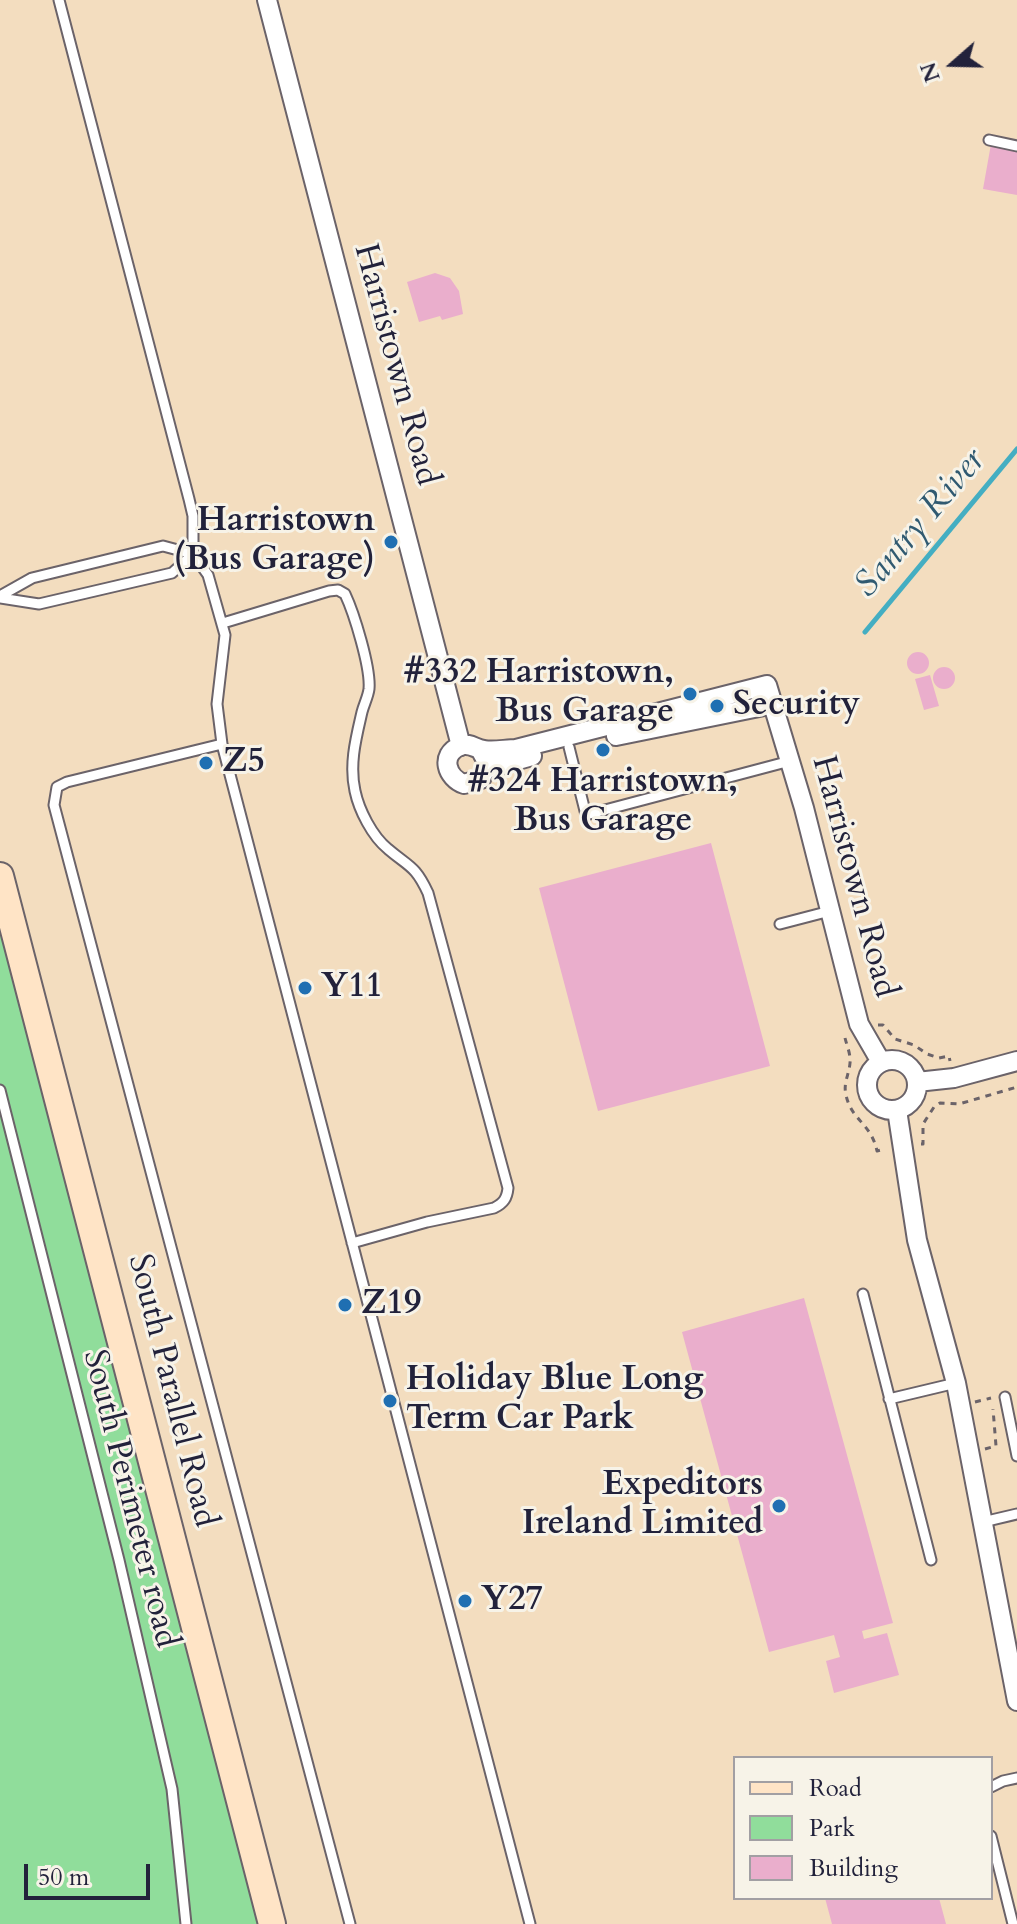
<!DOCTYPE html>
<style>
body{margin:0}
#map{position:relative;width:1017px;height:1924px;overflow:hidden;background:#f3ddbf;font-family:Cardo,serif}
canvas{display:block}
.legend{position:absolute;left:733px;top:1756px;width:260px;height:144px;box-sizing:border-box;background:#f7f3e8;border:2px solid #a29fa3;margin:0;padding:10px 14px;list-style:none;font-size:24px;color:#22223b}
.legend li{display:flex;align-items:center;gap:16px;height:40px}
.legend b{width:40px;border:2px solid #a29fa3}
.north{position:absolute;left:913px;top:24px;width:80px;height:80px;-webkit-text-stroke:6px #f7f3e8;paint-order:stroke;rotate:250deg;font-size:22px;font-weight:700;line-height:32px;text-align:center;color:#22223b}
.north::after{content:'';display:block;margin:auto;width:28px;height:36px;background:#22223b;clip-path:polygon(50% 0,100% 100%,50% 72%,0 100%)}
.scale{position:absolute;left:24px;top:1864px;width:126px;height:36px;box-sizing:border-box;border:4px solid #22223b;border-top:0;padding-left:10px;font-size:24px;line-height:28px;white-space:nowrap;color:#22223b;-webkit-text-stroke:6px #f7f3e8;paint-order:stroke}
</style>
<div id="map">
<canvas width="1017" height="1924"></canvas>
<ul class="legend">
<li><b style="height:10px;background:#ffe4c6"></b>Road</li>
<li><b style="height:22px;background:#90dd9b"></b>Park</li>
<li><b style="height:22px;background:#eaaecc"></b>Building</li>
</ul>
<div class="north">N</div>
<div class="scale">50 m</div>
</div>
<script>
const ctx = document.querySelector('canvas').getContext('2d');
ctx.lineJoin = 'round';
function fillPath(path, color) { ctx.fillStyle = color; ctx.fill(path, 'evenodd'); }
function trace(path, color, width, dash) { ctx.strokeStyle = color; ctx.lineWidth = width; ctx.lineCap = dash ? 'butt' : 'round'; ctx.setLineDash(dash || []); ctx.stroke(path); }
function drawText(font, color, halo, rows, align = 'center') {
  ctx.font = font + ' Cardo,serif'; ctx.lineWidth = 6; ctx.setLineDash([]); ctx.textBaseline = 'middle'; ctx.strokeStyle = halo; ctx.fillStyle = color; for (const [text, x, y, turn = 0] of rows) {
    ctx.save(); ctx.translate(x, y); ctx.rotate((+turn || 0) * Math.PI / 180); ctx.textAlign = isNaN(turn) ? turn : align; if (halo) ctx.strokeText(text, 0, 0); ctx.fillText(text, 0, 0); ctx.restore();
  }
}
const green = new Path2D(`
 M0,911L261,1924H0Z`);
const stream = new Path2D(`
 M865,632L1017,449`);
const building = new Path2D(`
 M991,144L1017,149V195L983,189Z
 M435,273L450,278L459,291L463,314L442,320L440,316L419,322L407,282Z
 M907 663a11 11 0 1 1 22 0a11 11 0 1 1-22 0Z
 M933 678a11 11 0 1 1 22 0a11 11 0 1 1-22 0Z
 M930,675L939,706L924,710L915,679Z
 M711,843L770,1066L598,1111L539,888Z
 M804,1298L893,1623L862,1631L864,1639L887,1633L899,1675L834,1693L826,1661L840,1657L834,1635L769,1652L682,1332Z
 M825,1898H939L946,1924H832Z`);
const path = new Path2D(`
 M878,1025H883L895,1039L914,1045L927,1054L939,1058L949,1056L950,1061
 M845,1038C847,1046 851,1055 850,1063C849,1075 843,1083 846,1095C851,1120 871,1123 877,1151L885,1149
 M921,1144H923V1124L934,1107L940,1103L959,1104L1017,1087
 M975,1402L991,1398
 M985,1449L996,1446L993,1409`);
const service = new Path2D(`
 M59,0L189,499L193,516V554L208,575L225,635L217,704L222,744L530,1924
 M989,140L1017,146
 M0,596L32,578L163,546L193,554
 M0,598L39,604L172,573L193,554
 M223,623L329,591L338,590L345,594C354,613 371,668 369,689C368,697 364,704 362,712C356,738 349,764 355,791C359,810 372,836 388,849C409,867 415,865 428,893L508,1188C507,1198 504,1203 494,1208L427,1222L352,1243
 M222,744L67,782L57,787L54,805L350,1924
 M569,747L586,815L790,761
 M780,924L830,911
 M0,1090L119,1560L172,1789L186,1924
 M863,1294L931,1560
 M1005,1397L1017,1456
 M889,1399L956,1383
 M983,1522L1017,1514
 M991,1787L1003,1781L1017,1778
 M991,1836L1013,1924`);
const minor = new Path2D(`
 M267,0L461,746
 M616,736L774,704
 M481,751L487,762L481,779L464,784C447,778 439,755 460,746C470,742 475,749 484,750C493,752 506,749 516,749L767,685L804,808L859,1024L881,1062
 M486,769L532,756
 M867 1085a25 25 0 1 1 50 0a25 25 0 1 1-50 0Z
 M917,1082L954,1078L1017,1061
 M897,1110L917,1240L956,1383L1017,1701`);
const secondary = new Path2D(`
 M0,876L272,1924`);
const markers = [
 [391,542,8,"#1f6fb2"],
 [690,694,8,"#1f6fb2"],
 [717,706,8,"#1f6fb2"],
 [603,750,8,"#1f6fb2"],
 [206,763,8,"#1f6fb2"],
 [305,988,8,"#1f6fb2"],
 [345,1305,8,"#1f6fb2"],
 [390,1401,8,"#1f6fb2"],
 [779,1506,8,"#1f6fb2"],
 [465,1601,8,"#1f6fb2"]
];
const streetNames = [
 ["Harristown Road",395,365,75],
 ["Harristown Road",853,877,75],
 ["South Parallel Road",171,1391,76],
 ["South Perimeter road",129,1499,76]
];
const poiNames = [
 ["Harristown",375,522,"right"],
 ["(Bus Garage)",375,561,"right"],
 ["#332 Harristown,",674,674,"right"],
 ["Bus Garage",674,713,"right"],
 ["Security",733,706],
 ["Z5",222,763],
 ["#324 Harristown,",603,783,"center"],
 ["Bus Garage",603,822,"center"],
 ["Y11",321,988],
 ["Z19",361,1305],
 ["Holiday Blue Long",406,1381],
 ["Term Car Park",406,1420],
 ["Expeditors",763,1486,"right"],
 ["Ireland Limited",763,1525,"right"],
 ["Y27",481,1601]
];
const waterNames = [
 ["Santry River",921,524,-50]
];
fillPath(green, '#90dd9b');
trace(stream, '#44aec2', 5);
fillPath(building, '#eaaecc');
trace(service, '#6b6369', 13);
trace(minor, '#6b6369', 22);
trace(secondary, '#6b6369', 30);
trace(path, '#6b6369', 3, [6, 6]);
trace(service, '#fff', 9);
trace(minor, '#fff', 18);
trace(secondary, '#ffe4c6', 26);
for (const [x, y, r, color] of markers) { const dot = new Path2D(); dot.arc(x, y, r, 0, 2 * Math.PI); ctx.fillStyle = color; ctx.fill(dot); trace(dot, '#f7f3e8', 3); }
drawText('34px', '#22223b', '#f7f3e8', streetNames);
drawText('bold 34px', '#22223b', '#f7f3e8', poiNames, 'left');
drawText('italic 36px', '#305a71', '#f7f3e8', waterNames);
</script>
